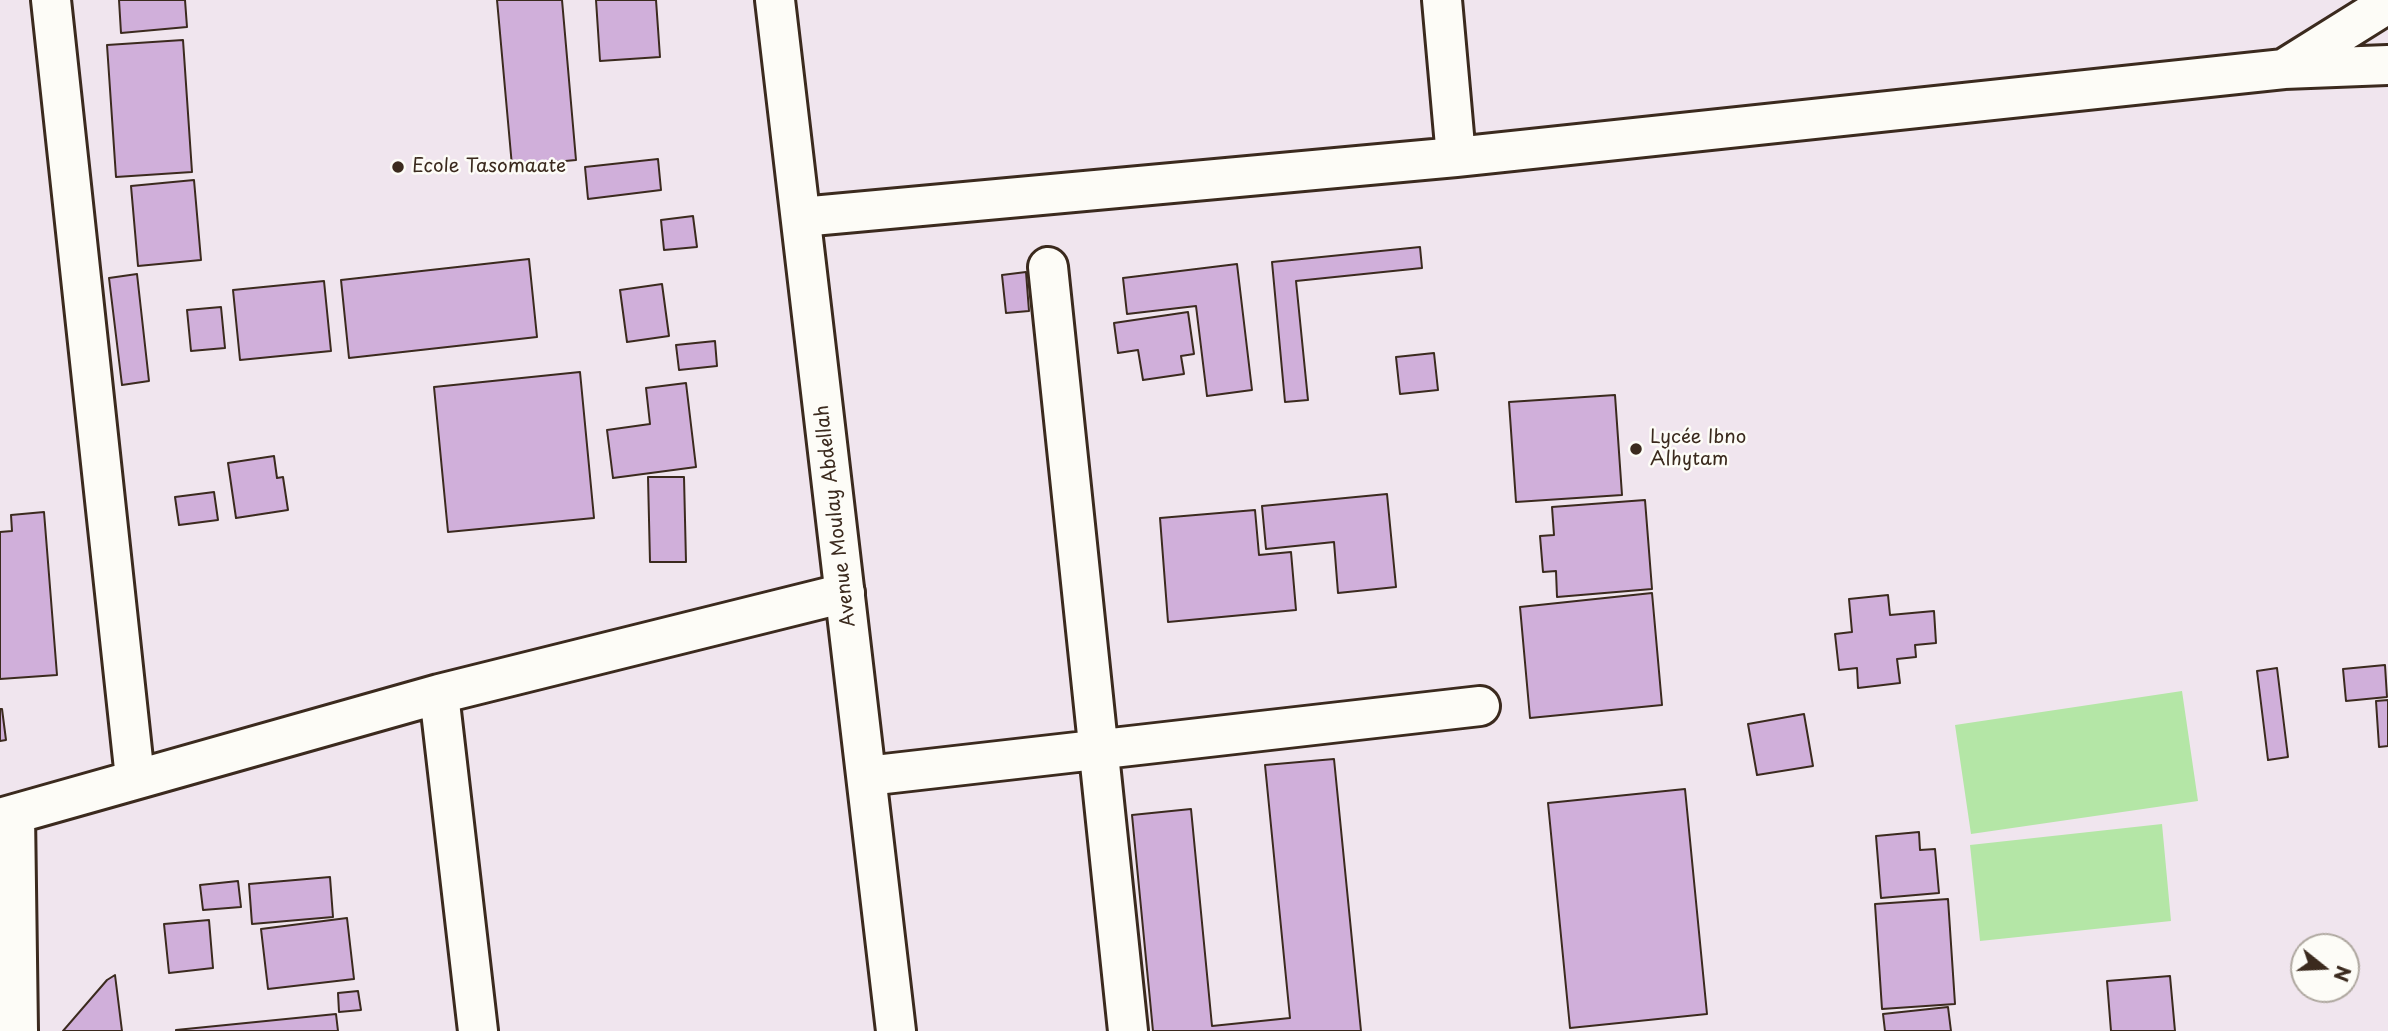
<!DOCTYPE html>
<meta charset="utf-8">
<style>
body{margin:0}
#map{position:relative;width:2388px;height:1031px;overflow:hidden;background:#f0e5ee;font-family:"Playpen Sans",sans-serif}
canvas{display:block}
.north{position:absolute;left:2290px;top:933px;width:70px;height:70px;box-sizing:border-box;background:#fdfcf7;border:2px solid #afa8a0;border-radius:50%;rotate:108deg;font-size:19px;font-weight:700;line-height:28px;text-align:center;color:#3b2a1e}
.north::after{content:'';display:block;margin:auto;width:24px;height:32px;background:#3b2a1e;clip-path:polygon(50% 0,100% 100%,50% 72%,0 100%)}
</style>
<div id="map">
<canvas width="2388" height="1031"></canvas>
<div class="north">N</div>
</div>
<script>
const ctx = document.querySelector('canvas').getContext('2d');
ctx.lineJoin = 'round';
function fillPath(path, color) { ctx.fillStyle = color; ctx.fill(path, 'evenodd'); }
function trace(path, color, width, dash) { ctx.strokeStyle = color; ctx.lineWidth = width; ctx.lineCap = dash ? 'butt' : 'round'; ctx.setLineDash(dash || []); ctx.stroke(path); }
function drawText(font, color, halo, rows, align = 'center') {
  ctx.font = font + ' "Playpen Sans",sans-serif'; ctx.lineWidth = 5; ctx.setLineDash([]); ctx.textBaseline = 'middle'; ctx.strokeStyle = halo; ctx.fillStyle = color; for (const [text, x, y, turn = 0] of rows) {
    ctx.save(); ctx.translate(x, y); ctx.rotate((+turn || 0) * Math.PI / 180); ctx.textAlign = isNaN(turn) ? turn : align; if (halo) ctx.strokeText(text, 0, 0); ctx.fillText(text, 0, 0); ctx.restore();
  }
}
const green = new Path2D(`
 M2182,691L2198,801L1971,834L1955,725Z
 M2162,824L2171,921L1980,941L1970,845Z`);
const building = new Path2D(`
 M119,0H185L187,27L121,33Z
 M497,0H562L576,160L512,166Z
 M596,0H656L660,57L600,61Z
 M183,40L192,172L116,177L107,45Z
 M658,159L661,190L588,199L585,167Z
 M194,180L201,260L138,266L131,186Z
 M693,216L697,247L664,250L661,220Z
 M1420,247L1422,268L1296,281L1308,400L1285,402L1272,262Z
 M529,259L537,337L349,358L341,280Z
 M1237,264L1252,390L1207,396L1196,306L1127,314L1123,278Z
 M1026,272L1029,311L1006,313L1002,275Z
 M137,274L149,381L122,385L109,278Z
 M324,281L331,351L240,360L233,290Z
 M662,284L669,336L627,342L620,290Z
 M221,307L225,348L191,351L187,310Z
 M1188,312L1194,354L1181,356L1184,374L1143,380L1138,350L1118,353L1114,323Z
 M715,341L717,366L679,370L676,345Z
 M1434,353L1438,390L1400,394L1396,357Z
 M580,372L594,518L448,532L434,387Z
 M686,383L696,467L613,478L607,430L650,424L646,388Z
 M1615,395L1622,495L1516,502L1509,402Z
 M274,456L277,478L283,477L288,510L236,518L228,463Z
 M648,477H684L686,562H650Z
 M214,492L218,520L179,525L175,497Z
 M1387,494L1396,587L1338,593L1334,542L1266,549L1262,506Z
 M1645,500L1652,589L1557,597L1556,571L1543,572L1540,536L1554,535L1552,507Z
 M1255,510L1259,555L1291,552L1296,610L1168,622L1160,518Z
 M44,512L57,675L0,679V532L12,531L11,515Z
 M1652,593L1662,705L1530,718L1520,607Z
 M1888,595L1890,615L1934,611L1936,643L1915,645L1916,657L1897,659L1900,683L1858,688L1857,668L1839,670L1835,634L1852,632L1849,599Z
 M2385,665L2387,697L2346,701L2343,669Z
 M2277,668L2288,757L2268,760L2257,671Z
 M2388,700V746L2379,747L2376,701Z
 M0,709H2L6,740L0,741Z
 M1804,714L1813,766L1757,775L1748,724Z
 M1334,759L1361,1031H1153L1132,815L1191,809L1212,1026L1290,1018L1265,765Z
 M1685,789L1707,1014L1570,1028L1548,803Z
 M1919,832L1920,850L1935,849L1939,893L1881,898L1876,836Z
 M330,877L333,917L252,924L249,884Z
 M238,881L241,907L203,910L200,885Z
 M1948,899L1955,1004L1882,1009L1875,904Z
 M347,918L354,979L268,989L261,929Z
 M209,920L213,968L169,973L164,924Z
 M115,975L122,1031H63L107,980Z
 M2170,976L2175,1031H2111L2107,981Z
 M358,991L361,1010L339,1012L338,993Z
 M1948,1007L1951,1031H1885L1883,1014Z
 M336,1014L338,1031H176V1030Z`);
const minor = new Path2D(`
 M51,0L135,778
 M1442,0L1456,157
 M2285,68L2381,8
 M801,217L1456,157L2284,69L2388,65
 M1048,267L1128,1031
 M439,694L478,1031
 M867,776L1480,706
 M15,814L18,1031
 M0,818L439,694L845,593`);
const major = new Path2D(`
 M775,0L896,1031`);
const markers = [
 [398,167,7,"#3b2a1e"],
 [1636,449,7,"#3b2a1e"]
];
const poiNames = [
 ["Ecole Tasomaate",412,167],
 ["Lycée Ibno",1650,438],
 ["Alhytam",1650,460]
];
const streetNames = [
 ["Avenue Moulay Abdellah",836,516,-97]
];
fillPath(green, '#b4e6a6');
fillPath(building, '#d0afda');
trace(building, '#3b2a1e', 2);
trace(minor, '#3b2a1e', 44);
trace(major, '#3b2a1e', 44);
trace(minor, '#fdfcf7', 38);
trace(major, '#fdfcf7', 38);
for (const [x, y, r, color] of markers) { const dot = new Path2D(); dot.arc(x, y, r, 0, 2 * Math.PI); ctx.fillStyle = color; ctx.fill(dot); trace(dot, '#fdfcf7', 2.5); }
drawText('19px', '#3b2a1e', '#fdfcf7', poiNames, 'left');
drawText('19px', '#3b2a1e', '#fdfcf7', streetNames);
</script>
